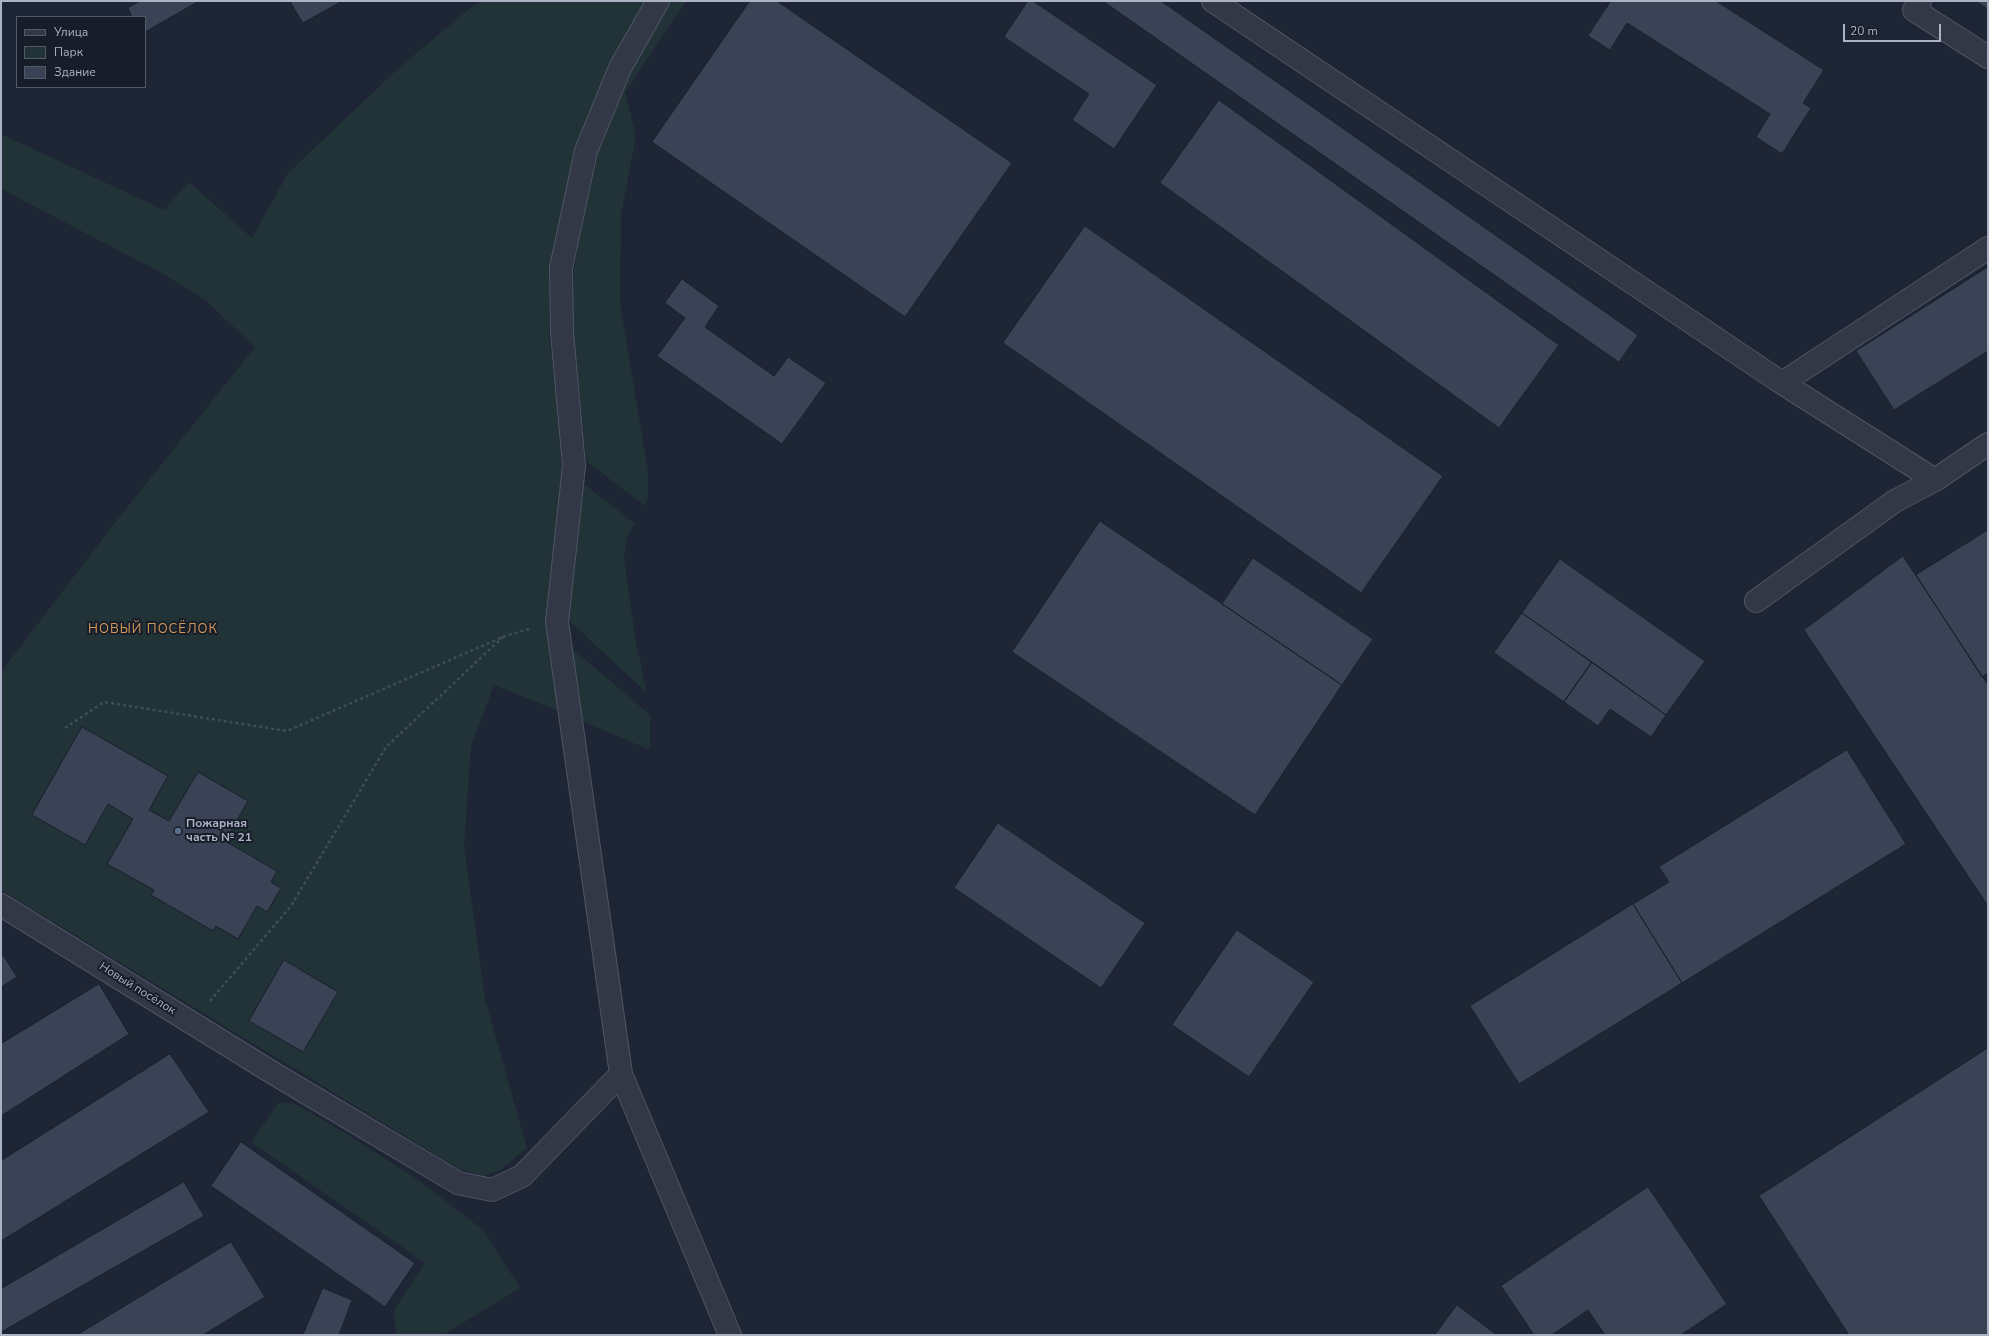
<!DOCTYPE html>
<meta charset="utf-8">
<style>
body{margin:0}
#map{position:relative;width:1989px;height:1336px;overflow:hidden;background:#1e2635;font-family:"Nunito Sans",sans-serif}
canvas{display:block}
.frame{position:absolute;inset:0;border:2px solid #abb2c3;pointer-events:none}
.legend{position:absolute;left:16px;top:16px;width:130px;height:72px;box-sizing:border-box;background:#181d2a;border:1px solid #535967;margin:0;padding:5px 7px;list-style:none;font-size:12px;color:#abb2c3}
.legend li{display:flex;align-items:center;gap:8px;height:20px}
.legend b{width:20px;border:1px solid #535967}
.scale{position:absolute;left:1843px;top:24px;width:98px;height:18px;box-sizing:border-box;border:2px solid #abb2c3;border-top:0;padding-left:5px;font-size:12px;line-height:14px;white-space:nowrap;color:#abb2c3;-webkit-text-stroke:3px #181d2a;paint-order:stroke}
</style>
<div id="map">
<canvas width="1989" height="1336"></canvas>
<div class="frame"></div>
<ul class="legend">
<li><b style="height:5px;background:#323846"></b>Улица</li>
<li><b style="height:11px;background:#213337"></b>Парк</li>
<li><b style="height:11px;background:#3a4356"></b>Здание</li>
</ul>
<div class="scale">20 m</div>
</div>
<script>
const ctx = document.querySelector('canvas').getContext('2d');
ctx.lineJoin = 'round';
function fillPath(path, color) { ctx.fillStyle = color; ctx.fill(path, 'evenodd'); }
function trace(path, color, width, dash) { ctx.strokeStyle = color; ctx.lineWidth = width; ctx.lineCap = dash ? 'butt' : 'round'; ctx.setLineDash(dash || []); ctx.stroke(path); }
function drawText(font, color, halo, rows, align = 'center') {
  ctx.font = font + ' "Nunito Sans",sans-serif'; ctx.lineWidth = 4; ctx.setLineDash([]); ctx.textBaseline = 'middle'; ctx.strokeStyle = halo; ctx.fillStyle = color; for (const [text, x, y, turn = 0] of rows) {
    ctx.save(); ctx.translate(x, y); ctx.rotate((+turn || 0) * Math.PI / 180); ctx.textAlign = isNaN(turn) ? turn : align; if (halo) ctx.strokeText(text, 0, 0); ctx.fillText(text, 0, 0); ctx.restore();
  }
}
const green = new Path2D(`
 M482,1H645L610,64L576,147L549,268V335L557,399L562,474L547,610L549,641L559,711L494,685L471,745L464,846L485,999L527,1148L500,1170L484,1176L459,1169L1,890V672L110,529L255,347L204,299L158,271L1,189V134L164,210L189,182L252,238L288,173L401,66L469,9Z
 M669,1H686L625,92L636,137L621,214L620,303L648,472V496L645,506L586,461L581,402L572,333L574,270L595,152L627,73Z
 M583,483L635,524L627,537L624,558L635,637L647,693L565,617Z
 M567,644L650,715V750L580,720Z
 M279,1102L295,1104L340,1130L414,1177L483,1230L520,1288L443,1335H396L394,1310L425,1263L251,1142Z`);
const building = new Path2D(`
 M140,1H199L145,32V17H132L128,8Z
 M290,1H342L303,23Z
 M750,1H777L1012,163L905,317L652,142Z
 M1028,1H1033L1157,85L1114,149L1072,120L1089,94L1004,37Z
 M1103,1H1161L1638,335L1619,362Z
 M1611,1H1716L1824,70L1803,103L1811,108L1782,154L1756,137L1770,114L1627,23L1610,50L1588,36Z
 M1976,1H1988V9Z
 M1219,100L1559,345L1499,428L1160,183Z
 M1085,226L1443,476L1361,593L1003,343Z
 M1988,267V351L1894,410L1856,351Z
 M682,279L719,306L705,327L774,376L788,357L826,383L782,444L657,356L685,318L665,303Z
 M1100,521L1342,685L1255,815L1012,652Z
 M1988,530V673L1982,677L1916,575Z
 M1903,556L1988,685V906L1804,630Z
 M1253,558L1373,639L1342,685L1222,604Z
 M1560,559L1705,661L1666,715L1522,613Z
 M1522,613L1592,662L1564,702L1494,653Z
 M1592,662L1666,715L1651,737L1610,709L1598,726L1564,702Z
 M82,727L168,776L149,810L169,821L198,772L248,801L225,841L277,871L271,882L281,888L267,912L257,906L238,939L216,926L213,931L151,895L154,890L107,864L133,819L108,804L85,845L32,815Z
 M1847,750L1906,844L1682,983L1633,904L1669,882L1659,867Z
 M998,823L1145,923L1101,988L954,888Z
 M1633,904L1682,983L1519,1084L1470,1006Z
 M1237,930L1314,982L1249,1077L1172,1025Z
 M1,952L17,977L1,987Z
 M284,960L338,992L303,1052L249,1021Z
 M99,984L129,1034L1,1116V1044Z
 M1988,1048V1335H1849L1759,1196Z
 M170,1054L209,1112L1,1241V1161Z
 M241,1142L415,1263L385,1307L211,1186Z
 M184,1182L204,1216L1,1332V1289Z
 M1648,1187L1727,1304L1681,1335H1605L1588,1310L1552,1335H1534L1501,1286Z
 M231,1242L265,1297L203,1335H77Z
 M323,1288L352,1300L339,1335H303Z
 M1457,1305L1497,1335H1435Z`);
const path = new Path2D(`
 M65,728L104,702L287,731L505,636L529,629
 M210,1001L291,906L386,747L503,637`);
const minor = new Path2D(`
 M658,1L620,68L586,151L561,268L562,332L574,466L557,622L621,1074L730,1335
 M1213,1L1782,383L1935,480
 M1920,1L1914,10L1988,57
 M1782,383L1988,248
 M1756,601L1895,501L1935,480L1988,444
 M1,905L273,1073L458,1183L492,1190L522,1176L621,1074`);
const markers = [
 [178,831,4,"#5c6f8a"]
];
const poiNames = [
 ["Пожарная",186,824],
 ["часть № 21",186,838]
];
const streetNames = [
 ["Новый посёлок",137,989,32]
];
const neighbourhoodNames = [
 ["НОВЫЙ ПОСЁЛОК",153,630]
];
fillPath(green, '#213337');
fillPath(building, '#3a4356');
trace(building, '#191f2c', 1);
trace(minor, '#4f5564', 24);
trace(path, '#3e4f54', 2.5, [3, 3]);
trace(minor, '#323846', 22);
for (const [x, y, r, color] of markers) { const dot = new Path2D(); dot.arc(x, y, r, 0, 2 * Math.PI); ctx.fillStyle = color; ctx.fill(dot); trace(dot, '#181d2a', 1.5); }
drawText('bold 12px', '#abb2c3', '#181d2a', poiNames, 'left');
drawText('12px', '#abb2c3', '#181d2a', streetNames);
ctx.letterSpacing = '1px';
drawText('13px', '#d39957', '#181d2a', neighbourhoodNames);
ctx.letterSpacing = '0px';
</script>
